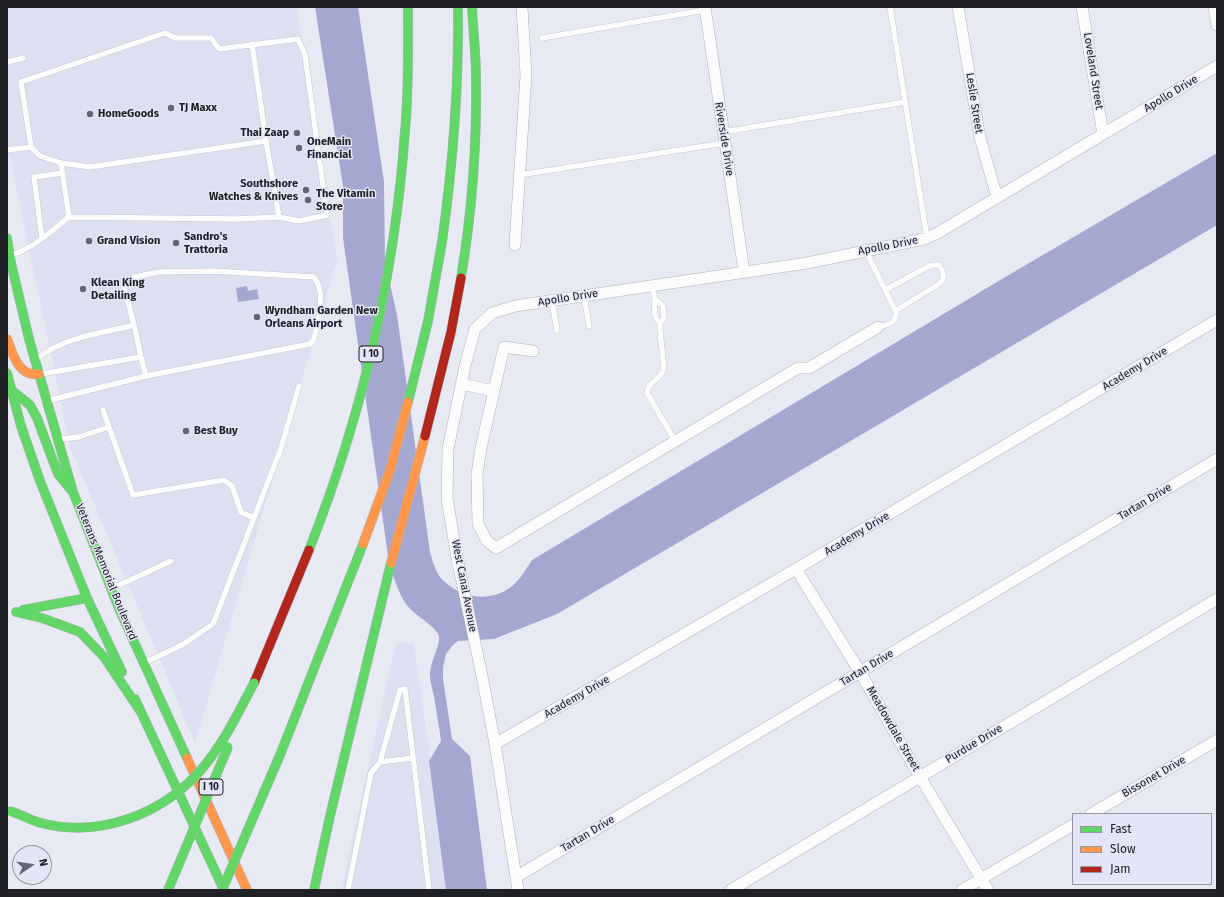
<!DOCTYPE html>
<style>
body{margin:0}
#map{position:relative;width:1224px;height:897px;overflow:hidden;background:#e8eaf3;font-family:"Fira Sans",sans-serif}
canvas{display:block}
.frame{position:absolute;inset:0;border:8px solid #202127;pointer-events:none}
.legend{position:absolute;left:1072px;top:813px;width:140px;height:72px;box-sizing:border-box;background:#e4e6f7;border:1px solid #9697a4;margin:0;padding:5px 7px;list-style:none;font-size:12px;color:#202127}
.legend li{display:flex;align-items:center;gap:8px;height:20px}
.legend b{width:20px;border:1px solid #9697a4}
.north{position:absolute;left:12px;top:845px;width:40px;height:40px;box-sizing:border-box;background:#e4e6f7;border:1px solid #9697a4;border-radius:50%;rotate:77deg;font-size:11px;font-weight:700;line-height:16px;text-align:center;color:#202127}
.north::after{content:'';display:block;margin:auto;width:14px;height:18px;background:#66676e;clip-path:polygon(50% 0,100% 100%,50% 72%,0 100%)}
</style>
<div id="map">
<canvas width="1224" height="897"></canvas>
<div class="frame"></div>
<ul class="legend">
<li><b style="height:5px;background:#63d668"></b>Fast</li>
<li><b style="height:5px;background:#ff974d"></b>Slow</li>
<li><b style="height:5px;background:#b3261e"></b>Jam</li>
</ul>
<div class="north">N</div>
</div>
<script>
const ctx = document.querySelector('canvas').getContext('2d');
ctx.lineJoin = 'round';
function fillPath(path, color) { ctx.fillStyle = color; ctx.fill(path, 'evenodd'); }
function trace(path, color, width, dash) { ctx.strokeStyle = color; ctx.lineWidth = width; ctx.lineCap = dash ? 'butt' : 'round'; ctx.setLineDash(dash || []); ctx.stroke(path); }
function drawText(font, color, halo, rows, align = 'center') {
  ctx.font = font + ' "Fira Sans",sans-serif'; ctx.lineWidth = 3; ctx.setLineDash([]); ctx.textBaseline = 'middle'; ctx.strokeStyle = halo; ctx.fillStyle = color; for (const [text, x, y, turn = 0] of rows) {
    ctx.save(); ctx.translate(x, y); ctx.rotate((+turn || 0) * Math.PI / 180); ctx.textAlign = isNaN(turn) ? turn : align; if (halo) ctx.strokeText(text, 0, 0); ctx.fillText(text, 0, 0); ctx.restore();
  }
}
const built = new Path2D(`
 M7,7H297L337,260L195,743L70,447L10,157H7Z
 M396,642L414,644L449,890H341Z`);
const water = new Path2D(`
 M315,7H358L384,182L385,262L397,315L430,552C433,563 436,575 445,582C463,599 491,602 511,587C520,580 526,569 532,560L1007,276L1217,153V225L557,614L494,639L458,641L452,646L446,654L443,667V679L452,739L470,756L487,890H446L429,761L441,741C439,726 436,711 434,696C432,689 430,681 430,674C430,663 441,643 439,636C437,628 417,616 410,609C397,594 393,574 388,556L343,238V186Z
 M247,286L248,291L257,289L259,299L238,302L236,288Z`);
const lane = new Path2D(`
 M890,7L927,238
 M165,33L175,38H211L219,49L298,39L305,55L327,215L299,221L279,217L237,219L69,217L61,163L40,156L31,147L21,82Z
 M542,38L705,10
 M252,44L266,141
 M7,62L23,58
 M723,132L905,102
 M7,150L31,147
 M61,163L90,167L266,141L279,217
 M519,175L725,143
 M42,238L34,177L63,173
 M866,251L896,312C897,323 887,325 878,327
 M11,255C34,248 51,231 69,217
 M652,286C653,290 654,294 655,299C655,309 652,315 660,324L664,318L663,306L655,299
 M885,290L931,265H939C944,272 946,278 939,284L895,311
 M584,296L589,326
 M552,301L557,331
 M660,324V331L664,368C662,379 647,382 647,393L675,441
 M134,325L124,287L126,282L134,277L159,272L212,271L314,277C327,294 318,320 314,339L310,344L146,376
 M38,358C64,337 103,333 134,325L141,357
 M41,374L141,357L146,376L50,400
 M103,410L133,495L224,480L232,486L241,512L254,518
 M61,439L79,437L109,427
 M113,588L171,561
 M146,662L182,645L213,624L281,448L299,386
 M413,758L380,762L400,690L405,689L429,890
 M348,890L371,773L380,762`);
const street = new Path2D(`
 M705,7L744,271
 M958,7L980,138L997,197
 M1082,7L1103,134
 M1214,7L1217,25
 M515,245L526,75L522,7
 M533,351L504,347L481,448L477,474L478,524L487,541L496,548L798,368H809L878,327
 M461,384L494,391
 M796,569L860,672L920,777L988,890
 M495,744L796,569L1217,320
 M1091,814L1217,740
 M516,877L1217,459
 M518,890L495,744L482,676L457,558L447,498L448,449L465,366L475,329L492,313L515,306L807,263L924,239L936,234L1217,66
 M731,890L1217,599
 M962,890L1073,825`);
const fast = new Path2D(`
 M7,238L11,263L29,339L73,492L120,611L187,758
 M442,242C453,164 459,86 458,7
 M461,278C472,212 477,144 476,77C476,54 473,30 472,7
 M7,373L21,426L40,481L87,598L122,672
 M7,390H11L30,405L37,418L58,474L73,492
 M309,550C362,416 395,274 405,131C409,90 408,48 408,7
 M23,610L87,598
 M16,612L42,618L80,632L104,657L141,712
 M135,699L224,890
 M314,890L330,816L391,563`);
const slow = new Path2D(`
 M7,339C13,354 18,377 39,374
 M391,563L425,436
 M187,758L247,890`);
const jam = new Path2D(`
 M425,436L451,332L461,278
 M254,683L309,550`);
const fastBridge = new Path2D(`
 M408,402L428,321L442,242
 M10,811C20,814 30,820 41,823C99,838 161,815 200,771C223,745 238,713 254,683
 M168,890L228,747
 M222,890L280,755L363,544`);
const slowBridge = new Path2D(`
 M363,544L390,470L408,402`);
const markers = [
 [171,108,4,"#66676e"],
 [90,114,4,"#66676e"],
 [297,133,4,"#66676e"],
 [299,148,4,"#66676e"],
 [306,190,4,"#66676e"],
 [308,200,4,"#66676e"],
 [89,241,4,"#66676e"],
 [176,243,4,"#66676e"],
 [83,289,4,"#66676e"],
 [257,317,4,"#66676e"],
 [186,431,4,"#66676e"]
];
const shields = [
 [371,354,24],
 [211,787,24]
];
const shieldNames = [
 ["I 10",371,354],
 ["I 10",211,787]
];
const streetNames = [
 ["Loveland Street",1093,71,81],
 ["Apollo Drive",1171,94,-31],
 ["Leslie Street",974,103,81],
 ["Riverside Drive",724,139,81],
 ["Apollo Drive",888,246,-11],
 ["Apollo Drive",568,298,-9],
 ["Academy Drive",1135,369,-31],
 ["Tartan Drive",1145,502,-31],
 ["Academy Drive",857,534,-31],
 ["Veterans Memorial Boulevard",106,572,68],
 ["West Canal Avenue",464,586,79],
 ["Tartan Drive",867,668,-31],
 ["Academy Drive",577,697,-30],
 ["Meadowdale Street",893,729,60],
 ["Purdue Drive",974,744,-31],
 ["Bissonet Drive",1154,777,-30],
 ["Tartan Drive",588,834,-31]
];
const poiNames = [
 ["TJ Maxx",179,108],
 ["HomeGoods",98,114],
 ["Thai Zaap",289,133,"right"],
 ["OneMain",307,142],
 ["Financial",307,155],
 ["Southshore",298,184,"right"],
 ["Watches & Knives",298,197,"right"],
 ["The Vitamin",316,194],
 ["Store",316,207],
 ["Sandro's",184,237],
 ["Trattoria",184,250],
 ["Grand Vision",97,241],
 ["Klean King",91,283],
 ["Detailing",91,296],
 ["Wyndham Garden New",265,311],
 ["Orleans Airport",265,324],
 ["Best Buy",194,431]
];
fillPath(built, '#dde0f1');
fillPath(water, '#a4a8d1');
trace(lane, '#b2b2b9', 6);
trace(street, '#b2b2b9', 12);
trace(fast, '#b2b2b9', 10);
trace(slow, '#b2b2b9', 10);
trace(jam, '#b2b2b9', 10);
trace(lane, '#fcfcfd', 5.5);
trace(street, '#fcfcfd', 11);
trace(fast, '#63d668', 9);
trace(slow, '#ff974d', 9);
trace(jam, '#b3261e', 9);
trace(fastBridge, '#b2b2b9', 10, []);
trace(slowBridge, '#b2b2b9', 10, []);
trace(fastBridge, '#63d668', 9);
trace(slowBridge, '#ff974d', 9);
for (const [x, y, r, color] of markers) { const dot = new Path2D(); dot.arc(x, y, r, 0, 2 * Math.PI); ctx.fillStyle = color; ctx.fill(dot); trace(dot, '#e4e6f7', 1.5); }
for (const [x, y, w] of shields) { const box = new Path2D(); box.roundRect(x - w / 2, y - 8, w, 16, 3); ctx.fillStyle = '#e4e6f7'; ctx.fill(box); trace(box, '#202127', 1); }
drawText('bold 10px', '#202127', null, shieldNames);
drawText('11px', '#202127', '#e4e6f7', streetNames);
drawText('bold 11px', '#202127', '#e4e6f7', poiNames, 'left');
</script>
